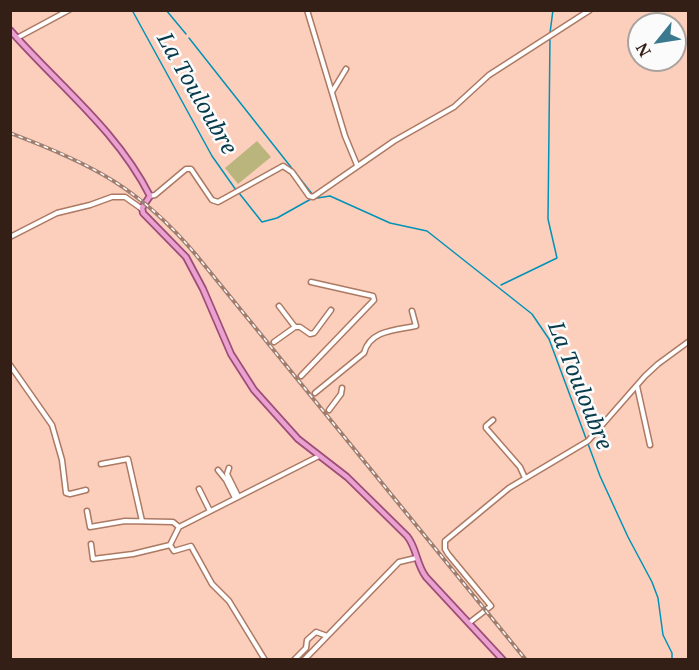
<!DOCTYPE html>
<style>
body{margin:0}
#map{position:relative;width:699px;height:670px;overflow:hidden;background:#fccfbc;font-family:"Noto Serif",serif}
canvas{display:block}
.frame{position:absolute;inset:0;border:12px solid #331f16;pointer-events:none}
.north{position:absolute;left:627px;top:12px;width:60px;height:60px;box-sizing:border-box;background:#fbfbfb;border:2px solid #aba39f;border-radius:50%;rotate:240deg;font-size:16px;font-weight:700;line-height:24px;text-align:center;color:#331f16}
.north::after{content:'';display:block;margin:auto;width:21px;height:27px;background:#3b798f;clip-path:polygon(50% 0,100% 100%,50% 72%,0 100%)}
</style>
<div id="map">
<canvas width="699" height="670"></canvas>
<div class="frame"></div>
<div class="north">N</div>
</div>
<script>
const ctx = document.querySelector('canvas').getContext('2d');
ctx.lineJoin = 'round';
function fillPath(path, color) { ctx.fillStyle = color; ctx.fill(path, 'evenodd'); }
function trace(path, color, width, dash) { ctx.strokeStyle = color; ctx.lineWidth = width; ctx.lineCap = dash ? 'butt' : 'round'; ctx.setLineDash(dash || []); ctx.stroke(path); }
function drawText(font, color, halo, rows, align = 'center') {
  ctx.font = font + ' "Noto Serif",serif'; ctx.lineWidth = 5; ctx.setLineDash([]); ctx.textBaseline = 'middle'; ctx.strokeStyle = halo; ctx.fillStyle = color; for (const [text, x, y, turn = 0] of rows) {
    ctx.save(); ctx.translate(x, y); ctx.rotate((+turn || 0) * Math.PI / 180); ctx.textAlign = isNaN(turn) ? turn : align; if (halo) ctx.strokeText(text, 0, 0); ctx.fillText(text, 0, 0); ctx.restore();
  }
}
const green = new Path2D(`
 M257,141L271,157L238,184L225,168Z`);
const stream = new Path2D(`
 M132,10L212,156L236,190
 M166,10L186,34
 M550,33L553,10
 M189,38L313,195
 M239,193L262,222L277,218L311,199L330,196L390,223L427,231L532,314L549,339L600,476L628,537L652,582L658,598L663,635L672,653V660
 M501,285L557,258L548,219L550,38`);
const minor = new Path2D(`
 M307,10L345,136L357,165
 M17,38L69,10
 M332,92L346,69
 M150,196L155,195L186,169H191L212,200L218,202L283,166L292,172L309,196L313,197L394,141L454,107L489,75L590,10
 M10,237L57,213L90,205L112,197H125L142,209
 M295,327H300L310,334L314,333L331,310
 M274,342L295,327L279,306
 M10,365L52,425L62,460L66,493L70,494L86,490
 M301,376L374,300L373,296L311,282
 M637,386L650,445
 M315,393L364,353C370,330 396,330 416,326L412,311
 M329,410L341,394L342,388
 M493,420L486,426V428L520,467L525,478
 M101,464L128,459L142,521
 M229,468L227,474L238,496
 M218,470L226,480L235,498
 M199,489L210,511
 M87,511L90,527L125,521L173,522L179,527L319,456
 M91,544L93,559L133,554L170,545L179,527
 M170,545L174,551L191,546L212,584L229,601L265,660
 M469,623L491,606L448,554L445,549V541L509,488L588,441L645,376L658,364L688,342
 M294,660L306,648L307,640L316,632L327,636
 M304,660L399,562L416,558`);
const major = new Path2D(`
 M10,30C57,84 117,130 150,196L142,208L143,213L186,257L203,289L231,354L254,390L298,439L347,477L407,536C417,548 416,564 426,577L503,660`);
const rail = new Path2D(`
 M10,133C92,164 140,188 197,256L526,660`);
const waterNames = [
 ["La Touloubre",196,94,60],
 ["La Touloubre",579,386,68]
];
fillPath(green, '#b9b57d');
trace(stream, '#0192b8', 1.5);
trace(minor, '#ac7963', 7);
trace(major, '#a04c79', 8);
trace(minor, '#fff', 4);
trace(major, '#e9a2cf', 4.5);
trace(rail, '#9f7d6f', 4);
trace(rail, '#fbfbfb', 1.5, [4.5]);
drawText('italic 22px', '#073b4b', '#fbfbfb', waterNames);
</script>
